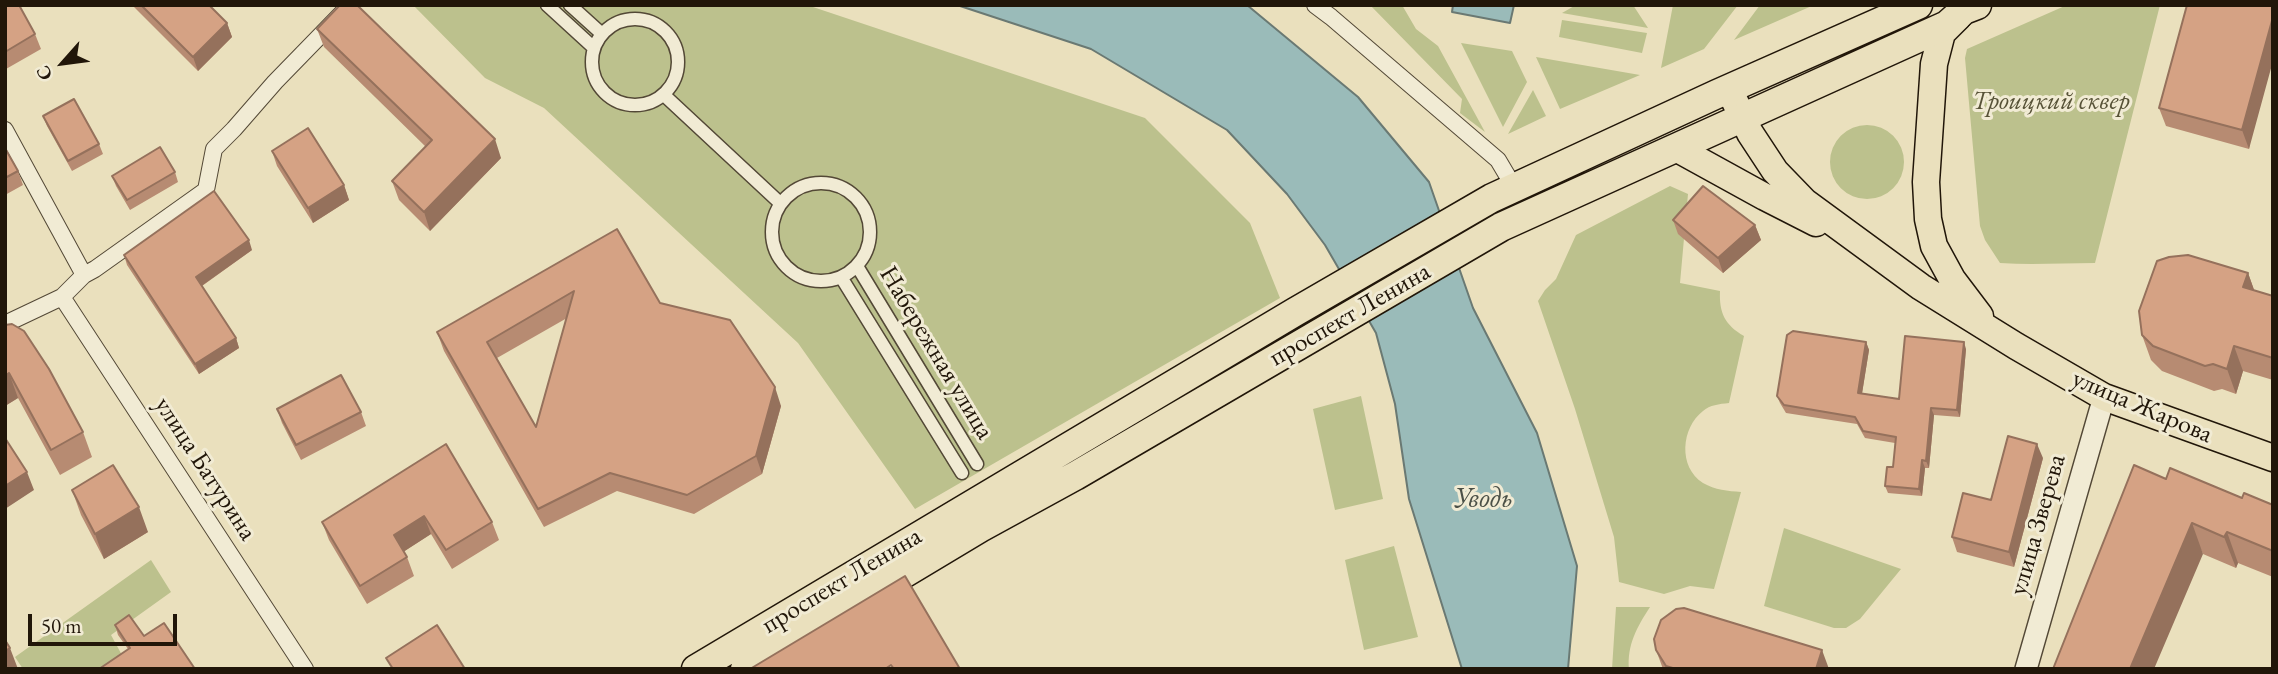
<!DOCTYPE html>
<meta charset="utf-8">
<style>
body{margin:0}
#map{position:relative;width:2278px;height:674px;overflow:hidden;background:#eae0bd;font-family:"EB Garamond",serif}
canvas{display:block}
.frame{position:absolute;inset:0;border:7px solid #211609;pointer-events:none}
.north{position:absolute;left:28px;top:28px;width:70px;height:70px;-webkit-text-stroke:5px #f1ebd4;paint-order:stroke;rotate:242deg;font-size:19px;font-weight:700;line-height:28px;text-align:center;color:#211609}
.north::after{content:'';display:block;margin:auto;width:24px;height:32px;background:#211609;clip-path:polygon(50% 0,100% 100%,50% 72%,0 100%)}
.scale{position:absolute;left:28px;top:614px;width:149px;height:32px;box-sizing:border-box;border:4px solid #211609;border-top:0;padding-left:9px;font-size:21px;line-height:24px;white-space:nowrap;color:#211609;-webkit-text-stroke:5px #f1ebd4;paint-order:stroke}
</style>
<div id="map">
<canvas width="2278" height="674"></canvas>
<div class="frame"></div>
<div class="north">С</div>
<div class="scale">50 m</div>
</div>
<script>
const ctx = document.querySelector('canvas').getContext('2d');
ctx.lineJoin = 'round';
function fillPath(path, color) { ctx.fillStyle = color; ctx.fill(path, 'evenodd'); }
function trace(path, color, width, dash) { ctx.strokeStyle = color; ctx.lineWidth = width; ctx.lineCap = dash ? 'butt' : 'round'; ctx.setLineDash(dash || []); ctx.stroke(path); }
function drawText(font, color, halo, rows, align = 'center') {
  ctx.font = font + ' "EB Garamond",serif'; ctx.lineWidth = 6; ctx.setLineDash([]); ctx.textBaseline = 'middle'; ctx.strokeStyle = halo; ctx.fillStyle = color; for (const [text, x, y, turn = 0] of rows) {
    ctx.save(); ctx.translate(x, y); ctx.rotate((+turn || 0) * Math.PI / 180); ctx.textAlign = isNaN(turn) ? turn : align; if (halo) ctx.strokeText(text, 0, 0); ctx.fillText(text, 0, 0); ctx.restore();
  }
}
const green = new Path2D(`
 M413,5H807L1145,118L1250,223L1280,298L915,509L798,343L544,108L485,78Z
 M1370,5H1402L1416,29L1438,46L1485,132L1460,113L1462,99Z
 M1576,5H1633L1648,28L1562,13Z
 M1673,5H1738L1704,49L1661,68Z
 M1760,5H1814L1734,40Z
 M2067,5H2160L2095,263C2063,263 2032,265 2000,263L1985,240L1980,226L1965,58L1967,49Z
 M1562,20L1647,33L1642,53L1559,37Z
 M1461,43L1512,51L1527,82L1503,127Z
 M1536,57L1640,75L1560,109Z
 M1533,90L1546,116L1508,134Z
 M1830 162a37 37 0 1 1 74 0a37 37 0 1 1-74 0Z
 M1670,186L1688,194L1680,283L1720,291C1719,313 1725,325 1744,336L1729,403C1719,404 1710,405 1703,411C1681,428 1678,467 1703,483C1715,490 1728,491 1741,492L1714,589L1690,586L1664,594L1619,582L1614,537L1575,409L1538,301L1545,290L1556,279L1576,235Z
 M1361,396L1383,499L1335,510L1313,409Z
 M1784,528L1901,569L1860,619L1846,628H1834L1764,606Z
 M1394,546L1418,637L1364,650L1345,560Z
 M151,560L171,592L111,635L123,657L106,669H23L15,657Z
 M1616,607H1650C1637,627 1627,645 1629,669H1612Z`);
const water = new Path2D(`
 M957,5H1247L1358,97L1429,182L1473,308L1537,433L1577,566L1568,669H1462L1409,499L1395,404L1376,333L1325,245L1287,194L1227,130L1091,49Z
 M1453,5H1514L1510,23L1452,12Z`);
const pedestrian = new Path2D(`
 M547,5L594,48
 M570,5L602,34
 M592 62a43 43 0 1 1 86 0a43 43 0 1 1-86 0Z
 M664,95L780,203
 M772 232a49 49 0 1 1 98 0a49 49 0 1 1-98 0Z
 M857,266L977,464
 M841,277L962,473`);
const minor = new Path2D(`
 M1315,5L1331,17L1498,160L1514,187
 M5,130L84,275
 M62,297L305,669
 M5,324L62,297L84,275L95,269L206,190L214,149L234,129L275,82L350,5`);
const tertiary = new Path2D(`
 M2026,669L2104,397`);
const primary = new Path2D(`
 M1958,17L1942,33L1934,64L1926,182L1928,219L1934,246L1952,279L1980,316
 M1729,89L1750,133L1775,171L1805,202L1921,287L2016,346L2104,397L2273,458
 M1676,148L1765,197L1816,223`);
const trunk = new Path2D(`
 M696,669L1295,312L1492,198L1717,94L1918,5
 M745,669L980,528L1075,476L1501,227L1947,25L1964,10L1977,5`);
const wall = new Path2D(`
 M5,5L35,34L41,49L6,69L5,67Z
 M132,5H209L227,23L232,37L198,71Z
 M2273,5L2249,149L2166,126L2159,108Z
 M317,29L501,158L430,231L399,200L392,181L426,147L324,47Z
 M43,116L99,144L103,154L72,171L47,126Z
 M5,148L18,171L23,185L5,195Z
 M272,151L344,185L349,200L313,223L277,166Z
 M175,172L178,182L130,210L116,186L112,176Z
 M1673,220L1755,225L1761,240L1723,273L1678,234Z
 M617,229L660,303L781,406L762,474L694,514L617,491L544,527L444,351L437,332ZM567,318L536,427L497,358Z
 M252,250L202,286L236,338L239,348L199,374L127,265L124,255Z
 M2248,273L2254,290L2273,296V380L2243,371L2236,394L2222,389L2214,391L2162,371L2151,360L2142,335Z
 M12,324L83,432L92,457L60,475L18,398L5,406Z
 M1866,342L1869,350L1862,393L1899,399L1966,349L1960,417L1934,415L1929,468H1925L1922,496L1888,493L1885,486L1893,467L1895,443L1865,438L1857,424L1786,413L1780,403L1777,396Z
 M277,409L361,412L366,426L301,460L282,423Z
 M446,444L492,522L499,540L452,569L431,534L403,552L407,557L414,576L367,604L329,540L322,522Z
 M2043,458L2014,567L1957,552L1952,537L1991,500Z
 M2166,479L2273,505V577L2238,563L2236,568L2203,554Z
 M72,490L148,532L104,559L81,515Z
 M115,625L144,636L128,649L118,635Z
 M1656,650L1829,669H1663Z`);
const shadedWall = new Path2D(`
 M2273,17V61L2249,149L2242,130Z
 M227,23L232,37L198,71L193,57Z
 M495,139L501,158L430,231L424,212Z
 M344,185L349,200L313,223L308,208Z
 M1755,225L1761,240L1723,273L1718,258Z
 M249,240L252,250L200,287L196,277Z
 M2248,273L2257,298L2243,287Z
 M236,338L239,348L199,374L195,364Z
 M1866,342L1869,350L1861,400L1858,393Z
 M1964,342L1966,349L1960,417L1957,410Z
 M2234,346L2243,371L2236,394L2227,369Z
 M9,373L18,398L5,406V376Z
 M775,387L781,406L762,474L756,456Z
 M1931,408L1934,415L1929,468L1926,461Z
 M2037,444L2043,458L2014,567L2009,552Z
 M1922,460L1925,468L1922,496L1919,489Z
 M27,472L34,490L5,509V486Z
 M139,507L148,532L104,559L95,534Z
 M424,516L431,534L400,554L394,535Z
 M2192,523L2203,554L2154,669H2130Z
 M2227,532L2238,563L2236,568L2224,537Z
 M10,648L18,669H5V651Z
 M1822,650L1829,669H1816Z`);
const building = new Path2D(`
 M5,5H19L35,34L5,52Z
 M141,5H209L227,23L193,57Z
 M340,5H357L495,139L424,212L392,181L432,140L317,29Z
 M2187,5H2273V17L2242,130L2159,108Z
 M74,99L99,144L68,161L43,116Z
 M308,128L344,185L308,208L272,151Z
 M160,147L175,172L127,200L112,176Z
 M5,148L18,171L5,178Z
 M1703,186L1755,225L1718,258L1673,220Z
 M214,191L249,240L196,277L236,338L195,364L124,255Z
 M617,229L660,303L730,320L775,387L756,456L687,495L610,473L538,509L437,332ZM574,291L536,427L487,342Z
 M2188,255L2248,273L2243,287L2273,296V358L2234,346L2227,369L2213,364L2205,366L2153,346L2142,335L2139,311L2157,261L2169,257Z
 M12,324L24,331L49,369L83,432L51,450L9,373L5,376V325Z
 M1793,331L1866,342L1858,393L1899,399L1905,336L1964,342L1957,410L1931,408L1926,461L1922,460L1919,489L1885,486L1887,467H1893L1896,437L1863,431L1855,417L1784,405L1777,396L1787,335Z
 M341,375L361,412L296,445L277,409Z
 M2008,436L2037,444L2009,552L1952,537L1963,493L1991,500Z
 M5,438L27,472L5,486Z
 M446,444L492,522L446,550L424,516L394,535L407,557L360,586L322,522Z
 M113,465L139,507L95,534L72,490Z
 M2134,465L2166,479L2170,468L2242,498L2244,493L2273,505V551L2227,532L2224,537L2192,523L2130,669H2053Z
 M905,576L960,669H894L891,665L885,669H750Z
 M1684,608L1822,650L1816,669H1676L1666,666L1656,650L1654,639L1661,620L1676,609Z
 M129,615L144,636L164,623L195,669H99L130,648L115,625Z
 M437,625L465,669H393L386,658Z
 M5,640L10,648L5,651Z`);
const parkNames = [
 ["Троицкий сквер",2051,102]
];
const streetNames = [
 ["проспект Ленина",1350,315,-30],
 ["Набережная улица",936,353,59],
 ["улица Жарова",2142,407,23],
 ["улица Батурина",205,469,57],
 ["улица Зверева",2038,525,-74],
 ["проспект Ленина",842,581,-31]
];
const waterNames = [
 ["Уводь",1483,499]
];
fillPath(green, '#bcc18d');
fillPath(water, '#9abbb9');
trace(water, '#6a7973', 2);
trace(pedestrian, '#534836', 15);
trace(minor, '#534836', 18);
trace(tertiary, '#534836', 24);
trace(primary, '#211609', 29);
trace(trunk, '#211609', 31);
trace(pedestrian, '#f1ebd4', 12);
trace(minor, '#f1ebd4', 16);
trace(tertiary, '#f1ebd4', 21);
trace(primary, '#eae0bd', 26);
trace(trunk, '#eae0bd', 28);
fillPath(wall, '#b78b72');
fillPath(shadedWall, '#95715c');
fillPath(building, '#d5a284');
trace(building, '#95715c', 2);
drawText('italic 26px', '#575237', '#f1ebd4', parkNames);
drawText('26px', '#211609', '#f1ebd4', streetNames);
drawText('italic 28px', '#4b5047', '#f1ebd4', waterNames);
</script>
